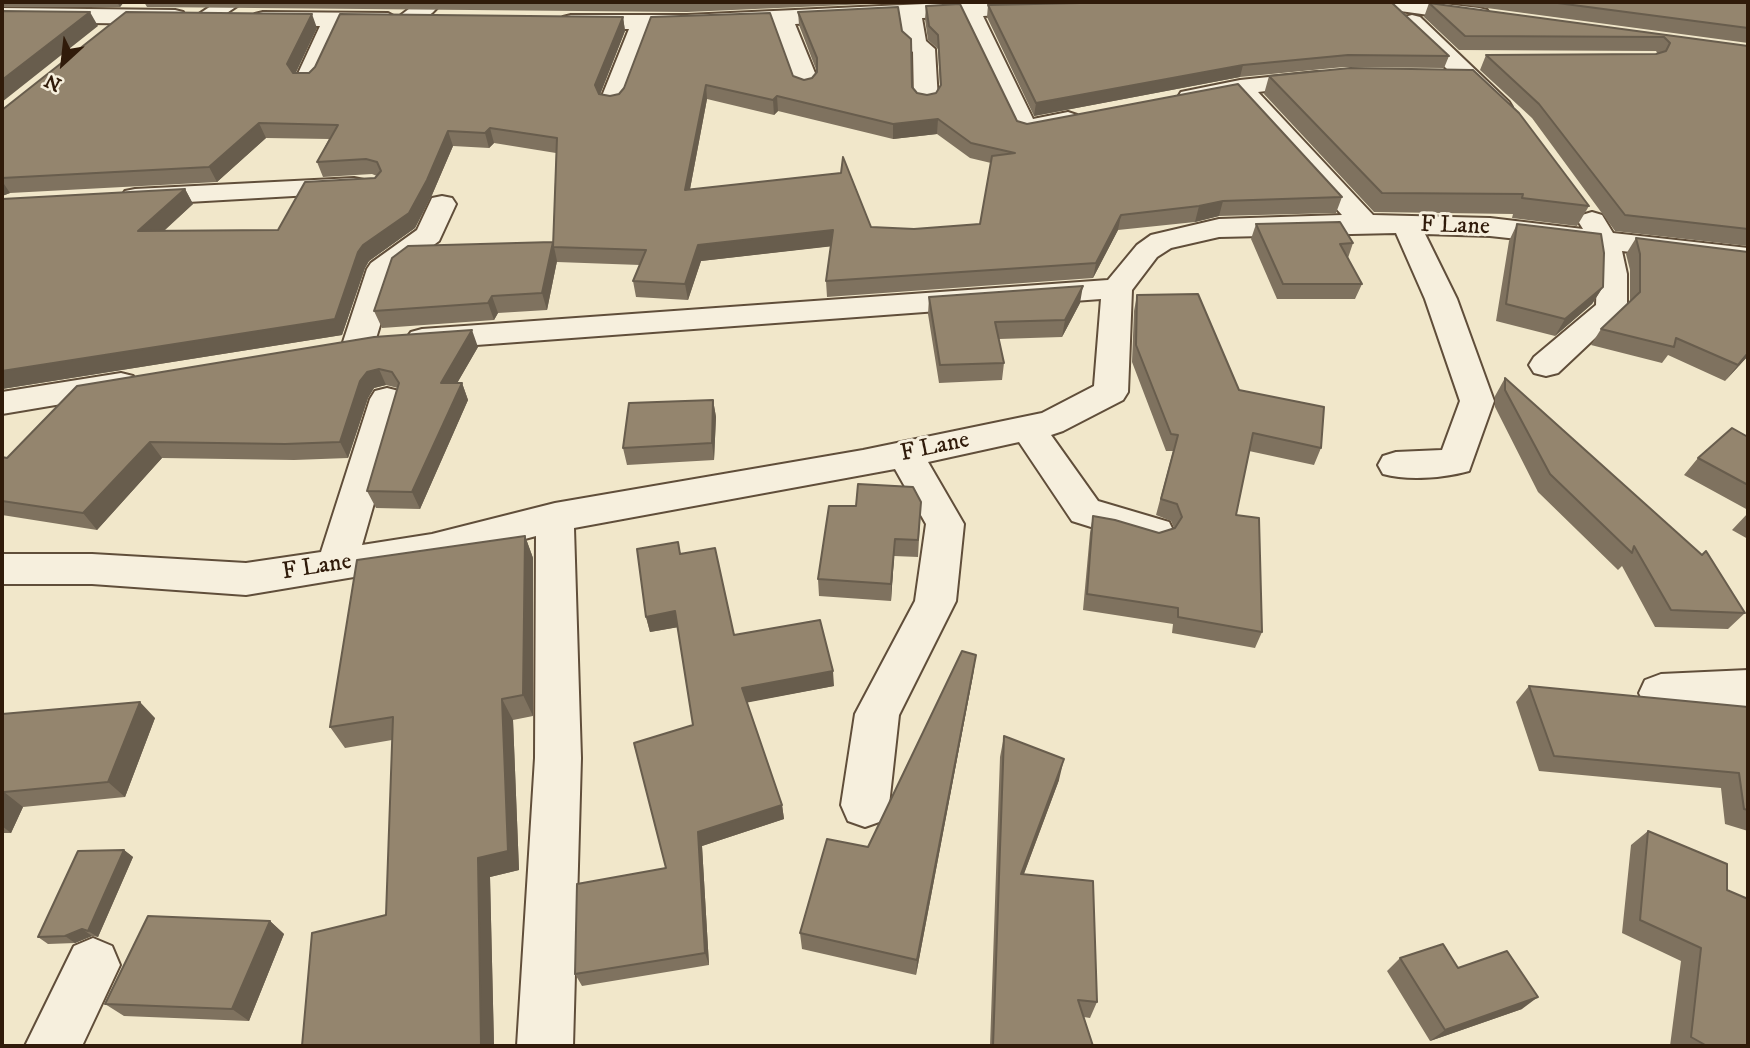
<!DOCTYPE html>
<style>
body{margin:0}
#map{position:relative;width:1750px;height:1048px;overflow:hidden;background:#f1e7ca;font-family:"IM FELL DW Pica",serif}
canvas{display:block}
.frame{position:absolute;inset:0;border:4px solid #301b0a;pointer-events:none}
.north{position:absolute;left:28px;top:28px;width:70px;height:70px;-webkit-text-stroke:5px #f6efdd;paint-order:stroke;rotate:207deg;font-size:19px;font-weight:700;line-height:28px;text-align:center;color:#301b0a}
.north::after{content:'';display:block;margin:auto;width:24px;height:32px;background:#301b0a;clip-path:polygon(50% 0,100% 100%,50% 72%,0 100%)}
</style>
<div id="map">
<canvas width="1750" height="1048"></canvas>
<div class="frame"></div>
<div class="north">N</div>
</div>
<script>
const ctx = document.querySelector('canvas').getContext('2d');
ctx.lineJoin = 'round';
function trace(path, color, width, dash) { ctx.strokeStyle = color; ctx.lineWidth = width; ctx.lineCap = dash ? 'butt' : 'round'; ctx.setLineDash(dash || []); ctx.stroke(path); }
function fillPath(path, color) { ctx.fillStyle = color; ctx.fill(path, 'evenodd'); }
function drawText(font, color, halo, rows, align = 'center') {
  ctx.font = font + ' "IM FELL DW Pica",serif'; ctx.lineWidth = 6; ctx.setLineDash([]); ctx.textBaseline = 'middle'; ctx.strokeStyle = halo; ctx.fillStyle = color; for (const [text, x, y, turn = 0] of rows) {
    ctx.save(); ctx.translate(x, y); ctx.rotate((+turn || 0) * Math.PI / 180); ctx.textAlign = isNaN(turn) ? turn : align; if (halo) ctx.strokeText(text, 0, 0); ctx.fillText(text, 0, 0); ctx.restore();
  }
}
const street = new Path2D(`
 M217,2H243L212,23H196L193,18Z
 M418,2H442C432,15 412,33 397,23L388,27L342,26L319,80L315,85H299L295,80L320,26H263L255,24L252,19L255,14L263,12L388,13L397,18Z
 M968,2H1047L1050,7L1047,12L1039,13L983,16L1033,119L1068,112L1077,115L1081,120L1077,125L1025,136L1016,133L962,17L922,18L926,41L935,49L938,100L935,105L926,107L917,105L914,100L913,52L904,45L900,19L795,24L815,73L816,85L812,90L804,92L796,90L774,25L651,29L624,101L621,106L612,108L603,106L600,101L629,29H571L563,27L560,22L563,17L571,15H687Z
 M1331,2H1426L1479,8L1487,10L1490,15L1487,20L1479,22L1393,10H1340L1332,9Z
 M2,8L175,10L183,12L186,17L183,22L175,24L2,22Z
 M1412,15L1420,17L1509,102L1512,107L1509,112L1500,114L1491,112L1404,27L1401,22L1404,17Z
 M1317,72L1325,74L1329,79L1325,84L1258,92L1373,215L1490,218L1583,229L1578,221L1582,215L1592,212L1602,215L1613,233L1748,248V266L1622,251L1627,274V308L1558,373L1546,376L1534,373L1529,365L1534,357L1596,305L1597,274L1591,247L1490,236L1425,234L1457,299L1494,401L1469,471C1444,478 1408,481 1383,474L1378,465L1383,456L1396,452L1442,450L1460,401L1425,299L1396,233L1219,237L1171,248L1157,257L1132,290L1128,392L1123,400L1063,431L1051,435L1098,501L1169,522L1174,532L1169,542L1155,547L1072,521L1019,442L928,462L964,524L956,601L899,715L889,805L882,821L865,827L848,821L841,805L855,714L915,601L926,524L895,469L574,528L581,758L573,1046H517L535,758L536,536L432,564L246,595L92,584H2V554H92L246,563L321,552L370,399L375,391L387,388L399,391L404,399L362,545L432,534L555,503L863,450L1042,413L1094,386L1101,299L422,349L411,346L406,339L411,332L422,329L1108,280L1137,245L1151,235L1219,219L1342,215L1234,95L1190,104L1181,102L1178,97L1181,92L1240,80Z
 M354,178L364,180L368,186L364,192L135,205L125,203L121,197L125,191L135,189Z
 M442,196L452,198L456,204L439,241L396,273L374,345L370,352L358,355L346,352L342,345L367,269L371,263L417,230L432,198Z
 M121,373L133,376L138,384L133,392L2,414V392Z
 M1748,670V708L1661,712L1645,706L1639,693L1645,680L1661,674Z
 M93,938L112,946L120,965L82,1046H25L74,946Z`);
const wall = new Path2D(`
 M2,2H124L120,7H2Z
 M144,2H914L687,12L147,7Z
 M1442,2H1748V43Z
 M1429,3L1748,46V246L1615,231L1532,118L1480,70L1486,55L1658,54L1656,51L1459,50L1424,17Z
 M988,5L1449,56L1444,68L1344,67L1240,77L1034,116L987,17Z
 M926,6L1017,121L1342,197L1336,213L1219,216L1195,222L1118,230L1093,278L827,297L826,281L831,246L701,261L688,300L636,297L633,281L640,265L557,262V261L547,310L498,313L494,320L382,328L374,311L553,242L556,153L494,143L489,148L453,146L432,195L415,228L369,261L365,268L342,335L2,389L185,189L193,204L164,231L278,230L375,178L377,176L372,174L323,177L317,162L329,139L266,138L217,182L10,193L2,196V110L317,28L295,73H309L623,17L625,31L600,94L610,96L619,94L793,76L804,80L812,78L817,72L799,25L798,12L902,31L912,87L917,93L927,95L936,93L940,87L938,49L928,40L925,19ZM707,99L774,115L778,111L893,139L937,134L970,158L991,163L980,224L914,229L871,227L690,189Z
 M1269,76L1589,206L1577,226L1512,218L1513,214L1374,212L1264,94Z
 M1256,224L1353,243L1348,258L1362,284L1355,299H1277L1251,239Z
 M1517,224L1603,287L1592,304L1555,336L1496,321L1509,241Z
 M1636,238L1748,356L1725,381L1668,355L1662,363L1591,345L1601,329L1630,302V270L1626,254Z
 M1137,295L1239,390L1321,448L1314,465L1249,451L1236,515L1262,632L1255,648L1172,633L1173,624L1083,610L1090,533L1093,516L1159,533L1174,528L1171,521L1156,515L1173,451H1166L1132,362L1134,311Z
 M929,297L1080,303L1062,337L999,339L1004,363L1002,380L939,383L928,314Z
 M478,347L457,383H462L468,400L420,509L376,508L367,491L398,388L386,385L374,388L368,398L348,458L294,460L162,458L97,530L2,515V457L7,458L77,386Z
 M1505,378L1745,613L1728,629L1655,627L1622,566L1618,570L1538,492L1495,407V396Z
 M713,400L716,417L714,460L627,465L623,448Z
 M1748,437V510L1684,475L1698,458Z
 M921,502L918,557L894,556L891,601L819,596L818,579L856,506Z
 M1748,513V539L1732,530Z
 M525,536L533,558V716L513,720L519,870L490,877L494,1046H302L386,915L392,740L345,748L330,727Z
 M681,554L734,635L834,686L747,702L782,805L784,819L702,846L709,965L582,986L575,974L666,868L693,725L678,627L650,632L646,617Z
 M976,655L973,675L916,975L802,949L800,933L868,847Z
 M1529,686L1748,707V831L1725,824L1721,788L1539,771L1516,702Z
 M2,714L155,718L125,797L23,807L11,833H2Z
 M1004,736L1059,780L1024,874L1097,1002L1090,1018L1084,1017L1093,1046H990L1000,757Z
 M1648,831L1727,890L1748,1046H1670L1681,961L1622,933L1631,845Z
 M124,850L133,857L98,937L92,936L75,943L48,944L38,937Z
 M270,921L284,934L249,1021L124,1016L105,1004Z
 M1400,958L1458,968L1522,1009L1430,1041L1387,971Z`);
const shadedWall = new Path2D(`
 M117,2H124L120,7Z
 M90,12L98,26L2,102V80Z
 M312,14L317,28L293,79L287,64Z
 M623,17L625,31L598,100L595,85Z
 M1243,65L1240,77L1034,116L1036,103Z
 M706,85L707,99L687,205L685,190Z
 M777,96L778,111L774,115L773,100Z
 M938,119L937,134L893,139V124Z
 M259,123L266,138L217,182L209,167Z
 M490,128L494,143L489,148L485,133Z
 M448,131L453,146L432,195L415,228L369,261L365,268L342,335L2,389V371L358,252Z
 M2,181L10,193L2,196Z
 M185,189L193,204L147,246L138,231Z
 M1223,201L1219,216L1195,222L1199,206Z
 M1121,215L1118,230L1093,278L1096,263Z
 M833,230L834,246L701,261L688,300L685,284L698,245Z
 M553,242L557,261L547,310L542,293Z
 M1083,286L1080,303L1062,337L1065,320Z
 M1603,287L1592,304L1555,336L1565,319Z
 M492,296L498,313L494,320L488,303Z
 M472,330L478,347L448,399L441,383Z
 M1748,353V356L1725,381L1738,365Z
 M379,369L386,385L374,388L368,398L348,458L340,442L360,381L367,372Z
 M462,383L468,400L420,509L412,492Z
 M713,400L716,417L714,460L712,443Z
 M150,442L162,458L97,530L83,513Z
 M525,536L533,558V716L523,695Z
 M895,539L894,556L891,601V584Z
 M675,611L679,627L650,632L646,617Z
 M976,655L973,675L916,975L917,960Z
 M833,671L834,686L745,703L742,688Z
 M502,699L513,720L519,870L490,877L494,1046H477L478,858Z
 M140,702L155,718L125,797L108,782Z
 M1064,759L1059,780L1017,892L1021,874Z
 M4,792L23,807L11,833L2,826V796Z
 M782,805L784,819L702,846L709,965L705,953L698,832Z
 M124,850L133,857L98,937L88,931Z
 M270,921L284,934L249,1021L232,1009Z
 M82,929L92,936L75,943L65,936Z
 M1538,997L1522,1009L1430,1041L1445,1030Z`);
const building = new Path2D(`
 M1126,2H1391L1449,56L1348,55L1243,65L1036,103L988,5Z
 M1550,2H1748V28Z
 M1429,3L1748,46V229L1625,215L1539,104L1486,55L1656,54L1666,51L1670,43L1664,37L1465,36Z
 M960,4L1017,121L1027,124L1238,84L1342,197L1223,201L1199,206L1121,215L1096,263L826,281L833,230L698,245L685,284L633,281L646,250L553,247L557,138L490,128L485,133L448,131L427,180L409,213L363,245L358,252L335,319L2,371V199L185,189L138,231L278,230L305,182L375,178L381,171L377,162L366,159L317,162L338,125L259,123L209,167L2,178V110L126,12L312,14L287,64L293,73H309L315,67L340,14L623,17L595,85L599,94L610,96L619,94L624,88L651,17L770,13L793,76L804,80L812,78L817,72V58L798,12L898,7L902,31L911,39L912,87L917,93L927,95L936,93L941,85L938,35L929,26L926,6ZM706,85L773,100L777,96L893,124L938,119L971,143L1015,153L992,156L980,224L914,229L871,227L843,157L841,173L685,190Z
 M2,11L90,12L2,80Z
 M1350,68L1473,70L1519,113L1589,206L1522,198L1523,194L1382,193L1269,76Z
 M1340,222L1353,243L1340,244L1362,284H1283L1256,224Z
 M1517,224L1601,234L1604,253L1603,287L1565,319L1506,304Z
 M1636,238L1748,252V353L1738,365L1676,338L1674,347L1601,329L1640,292V254Z
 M553,242L542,293L492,296L488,303L374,311L392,258L408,246Z
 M1083,286L1065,320L995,322L1004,363L940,365L929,297Z
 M1198,294L1239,390L1324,407L1321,448L1253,433L1236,515L1259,518L1262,632L1178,617V608L1087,594L1093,516L1115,520L1159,533L1175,528L1182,517L1177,504L1161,499L1178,435L1171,434L1136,345L1137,295Z
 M472,330L441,383H462L412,492L367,491L399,383L392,372L379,369L367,372L360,381L340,442L285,444L150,442L83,513L2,501V457L7,458L77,386L374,337Z
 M1505,378L1702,555L1706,551L1745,613L1671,610L1634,546L1632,553L1550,474L1505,390Z
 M713,400L712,443L623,448L629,403Z
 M1732,428L1748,437V485L1698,458Z
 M858,484L913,487L921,502L918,540L895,539L891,584L818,579L829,506H856Z
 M525,536L523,695L502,699L508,851L478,858L481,1045L302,1046L312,933L386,915L393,717L330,727L357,560Z
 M678,542L680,554L715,548L734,635L820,620L833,671L742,688L782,805L698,832L705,953L575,974L577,884L666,868L634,743L693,725L675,611L646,617L637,549Z
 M962,651L976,655L917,960L800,933L827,839L868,847Z
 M1529,686L1748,707V810L1744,809L1739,773L1554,756Z
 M140,702L108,782L4,792L2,796V714Z
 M1004,736L1064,759L1021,874L1093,881L1097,1002L1078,1000L1093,1046H993Z
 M1648,831L1727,864V890L1748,899V1046H1707L1691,1037L1701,948L1640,920Z
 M124,850L88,931L82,929L65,936L38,937L78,851Z
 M148,916L270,921L232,1009L105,1004Z
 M1443,944L1458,968L1507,951L1538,997L1445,1030L1400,958Z`);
const streetNames = [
 ["F Lane",1455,227,2],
 ["F Lane",935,448,-12],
 ["F Lane",317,568,-9]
];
trace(street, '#604e3a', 4);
fillPath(street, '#f6efdd');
fillPath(wall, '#7f725f');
fillPath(shadedWall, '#685d4d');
fillPath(building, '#94856e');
trace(building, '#685d4d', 2);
drawText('24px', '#301b0a', '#f6efdd', streetNames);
</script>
